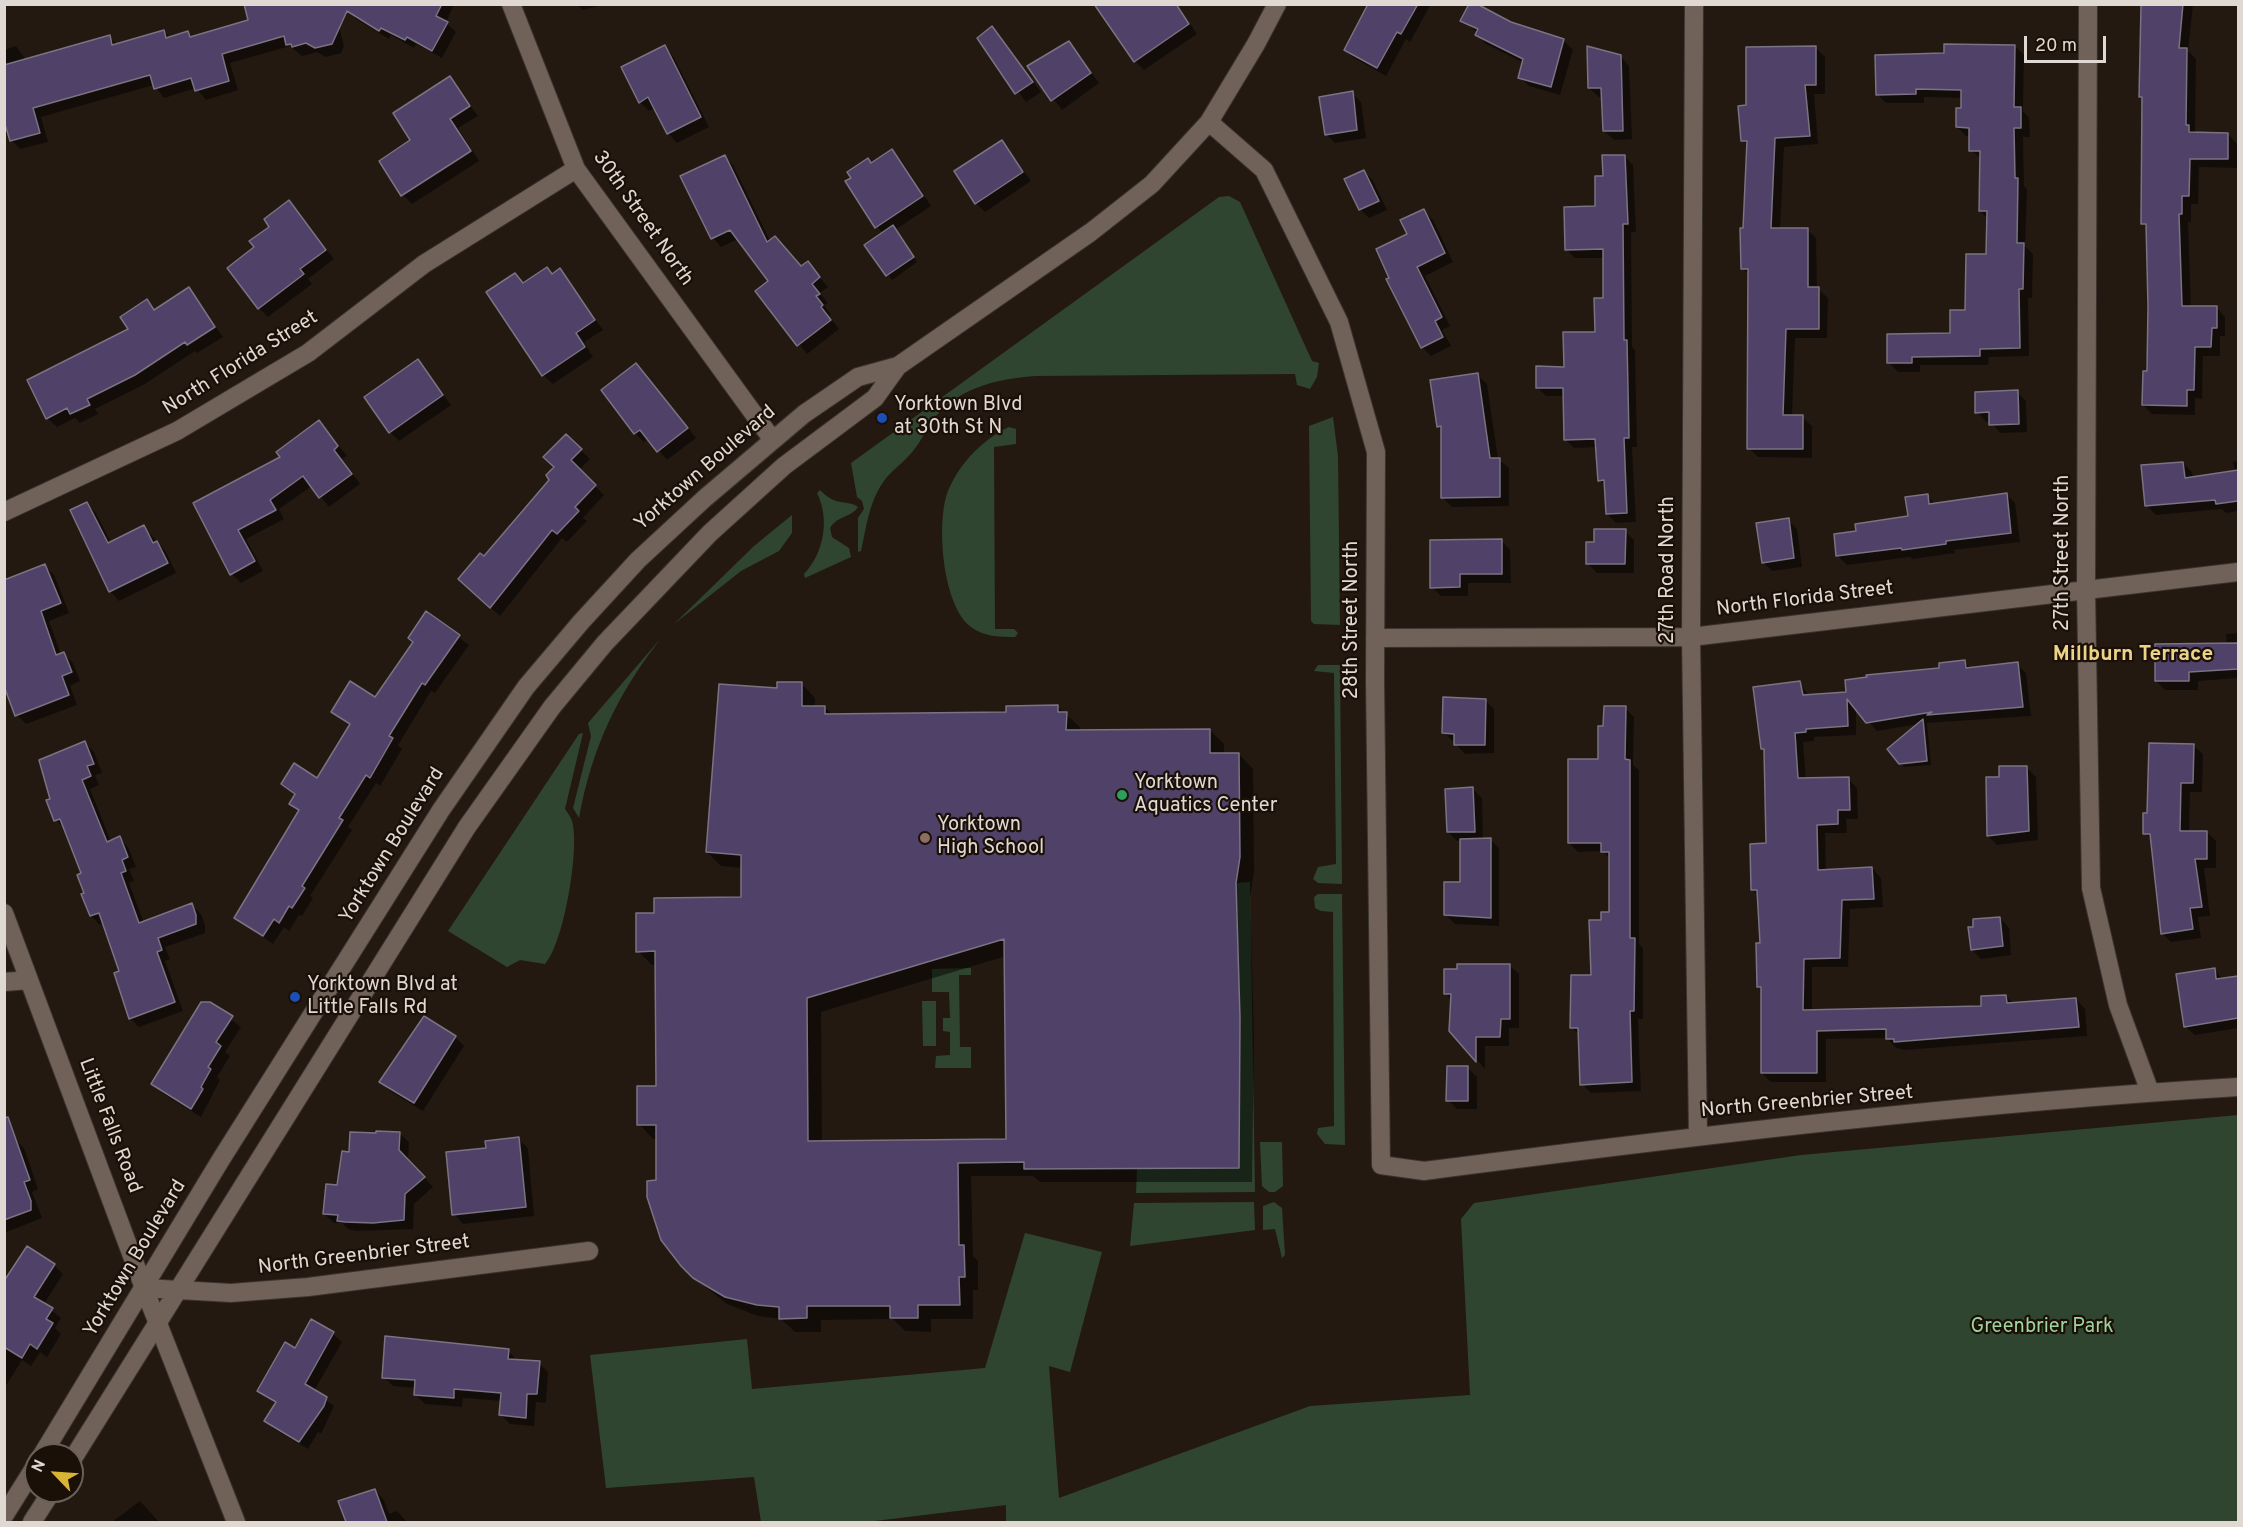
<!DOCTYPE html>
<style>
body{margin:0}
#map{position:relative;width:2243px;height:1527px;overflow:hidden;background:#241911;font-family:Overpass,sans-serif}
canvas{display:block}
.frame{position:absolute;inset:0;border:6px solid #e0d8d2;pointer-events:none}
.north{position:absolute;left:24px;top:1443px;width:60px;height:60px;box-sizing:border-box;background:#1b1008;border:2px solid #6a6059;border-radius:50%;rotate:295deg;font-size:16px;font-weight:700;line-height:24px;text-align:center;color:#e0d8d2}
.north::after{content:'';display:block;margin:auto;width:21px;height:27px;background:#d7b434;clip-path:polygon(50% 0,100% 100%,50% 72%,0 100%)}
.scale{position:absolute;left:2024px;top:36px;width:82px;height:27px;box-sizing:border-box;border:3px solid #e0d8d2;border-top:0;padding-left:8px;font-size:18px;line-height:21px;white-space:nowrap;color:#e0d8d2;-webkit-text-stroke:4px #1b1008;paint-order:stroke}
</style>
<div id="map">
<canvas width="2243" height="1527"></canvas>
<div class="frame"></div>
<div class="north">N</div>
<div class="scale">20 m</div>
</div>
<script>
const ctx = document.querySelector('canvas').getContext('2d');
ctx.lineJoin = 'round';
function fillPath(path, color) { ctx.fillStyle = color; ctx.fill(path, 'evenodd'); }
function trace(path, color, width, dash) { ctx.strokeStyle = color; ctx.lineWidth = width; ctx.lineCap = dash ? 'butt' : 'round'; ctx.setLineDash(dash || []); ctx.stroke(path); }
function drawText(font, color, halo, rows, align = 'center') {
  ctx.font = font + ' Overpass,sans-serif'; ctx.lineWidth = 4.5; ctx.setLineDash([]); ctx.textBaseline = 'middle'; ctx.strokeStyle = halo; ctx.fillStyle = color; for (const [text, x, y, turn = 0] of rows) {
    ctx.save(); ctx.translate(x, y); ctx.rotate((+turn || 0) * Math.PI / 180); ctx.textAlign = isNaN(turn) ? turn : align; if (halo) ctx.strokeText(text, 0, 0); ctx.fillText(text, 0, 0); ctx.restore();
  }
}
const green = new Path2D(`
 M1229,196L1240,202L1312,361L1319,363L1317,377L1310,389L1297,385L1295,374L1036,376C999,379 962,386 936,416C927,427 922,440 913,451C905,461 895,468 887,477C869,499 867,525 861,551L858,552V518L864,509L862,501L857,497L851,463L1219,197Z
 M1333,417L1338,456L1340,625L1314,624L1311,621L1309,426Z
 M1009,427L1016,429V444L994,447L995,629H1014L1018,633L1015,637C1000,637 984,637 971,627C943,606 937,529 946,497C955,468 981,440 1009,427Z
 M820,490C837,508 848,499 858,507C852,517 837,516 830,528L832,537L849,548L851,557L805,578L804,574C824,553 830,519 817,493Z
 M792,515V533L779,551L741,571L674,624L754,546Z
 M661,638C617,695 592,747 579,818L573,808L591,736L588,723Z
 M1318,665H1340L1342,884L1318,883L1313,879L1318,867L1336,864L1334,673L1314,671Z
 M583,733L565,809C567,812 571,817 572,821C580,848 564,943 545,964L520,960L507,967L448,931L579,734Z
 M1250,882L1255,1192L1136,1193L1137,1169L1239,1168L1236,883Z
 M1318,894H1342L1345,1145L1325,1144L1317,1134L1318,1128L1334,1126L1333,912L1321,911L1315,908L1314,897Z
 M971,968V975H959L960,1047H971V1068H935L936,1056L950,1055V1032L943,1031V1018H950L949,992H932V969Z
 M922,1001H936V1046H923Z
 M2238,1115V1522H1006V1505L867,1522H761L754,1477L606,1488L590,1355L747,1339L752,1389L985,1368L1025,1233L1102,1252L1070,1372L1049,1366L1059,1498L1310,1406L1470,1395L1461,1219L1474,1203L1801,1155Z
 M1260,1142H1282L1283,1186L1275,1192H1269L1262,1186Z
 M1254,1202L1255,1230L1130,1246L1134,1203Z
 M1274,1202L1282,1208L1285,1255L1282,1258L1275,1229L1263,1230V1206Z`);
const shadow = new Path2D(`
 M333,4L344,46L341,53L326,57L317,52L302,56L290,46L230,63L238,90L206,100L196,88L164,98L154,85L41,117L48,142L20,149L11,140L10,134L4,135V50L16,46L26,60L109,37L118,45L164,31L170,38L187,33L192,37Z
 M350,4H454L446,23L456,32L442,58L416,44L414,48L391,35L389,39L356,19L347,10Z
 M577,4H606L582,10Z
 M1104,4H1177L1197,34L1144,70L1135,61Z
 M1369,4H1431L1410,42L1406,39L1386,76L1354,58L1345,50Z
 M2148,4H2193L2188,51L2196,59L2195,133L2228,134L2237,144V168L2199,167L2198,204H2191V222H2188L2191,307H2216L2225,317V336H2220V356H2203L2202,399L2195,398V415L2152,414L2143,405L2148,372L2147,228L2143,223L2144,99L2140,96Z
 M1462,20L1510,23L1564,41L1573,50L1560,95L1529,86L1520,77L1524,63L1486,44L1477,35L1478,33Z
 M992,28L1041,92L1026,102L979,38Z
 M1069,43L1099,83L1062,110L1029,67Z
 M664,46L673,56L709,127L677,143L668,133L655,108L649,111L640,102Z
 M2015,46L2024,55L2023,111L2029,118L2030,137H2023L2024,186L2027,189L2025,246L2033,254L2032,298H2028L2029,356L1989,357L1988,365H1920V372H1898L1889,363L1951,334L1967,312L1987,255L1988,219L1980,211L1981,159L1971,150L1970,136H1966L1957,127L1963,110V98L1924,97V103H1886L1877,94L1945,55Z
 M1816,48L1825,57V94H1814L1818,144L1784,147L1780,229H1807L1816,238L1817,288L1828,298L1827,338H1795L1792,417H1802L1812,426V458L1758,457L1749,448L1750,276L1742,268L1748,146L1743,140L1748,107Z
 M1620,56L1629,66L1632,139L1614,140L1604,131L1603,97H1599L1589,88Z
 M450,78L478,116L458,128L479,161L412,204L403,195L381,161L412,141Z
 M1352,93L1361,102L1366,138L1335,143L1326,134Z
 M1002,142L1031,181L985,212L976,203Z
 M892,151L901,160L931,206L895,230L917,262L892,280L867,245L883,234L847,182Z
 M1624,156L1633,165L1636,232H1631L1632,347L1635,350L1637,447H1632L1636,522L1616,523L1607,514L1606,487L1599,480L1597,447L1574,448L1565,439L1564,396H1546L1537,387L1565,368L1596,334L1604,300V258H1575L1566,249L1597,208L1604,177Z
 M725,157L733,165L770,241L775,238L801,268L807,263L828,287L820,293L828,303L824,305L831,315L829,316L839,329L807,354L757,291L770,282L738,239L721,247L713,238Z
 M1364,171L1373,181L1387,210L1369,218L1360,209Z
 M1424,211L1433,220L1453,262L1425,276L1450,326L1442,330L1451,346L1431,356L1422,347L1409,235Z
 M298,212L334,259L308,279L312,284L268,317L259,308Z
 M560,270L603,330L584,342L593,357L553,384L543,375L515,275L524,284Z
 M188,289L223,337L197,353L195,351L145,384L95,409L98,414L80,423L75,418L57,427L47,418L130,330L147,301L156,311Z
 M418,361L451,405L399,441L390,432Z
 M645,374L696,438L667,460L649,439L644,442L635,433Z
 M1477,375L1487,384L1498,459L1509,468V506L1452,507L1443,498V430L1439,426Z
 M2017,392L2026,401L2027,432L2000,433L1990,421L1986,422L1977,412Z
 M319,422L347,456L342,459L360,484L329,507L312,486L279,509L284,519L246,539L263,571L241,583L232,574L195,504L282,458Z
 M566,436L590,459L579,470L604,495L583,518L587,521L567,542L562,538L500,616L469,588L484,558L550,480Z
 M2238,461V511L2226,513L2222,509L2156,515L2147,506L2183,463L2192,472L2193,479L2235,472L2233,462Z
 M2006,494L2015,503L2020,542L1954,550L1955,553L1912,559L1910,557L1847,565L1838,556L1835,536L1857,532L1909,518L1927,495L1936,505Z
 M87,504L96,513L111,543L144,527L166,552L176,573L119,601L110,591Z
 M1788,520L1797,529L1802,567L1772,571L1763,562Z
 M1625,531L1634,540V573H1597L1587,563L1596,543Z
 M1501,540L1510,550L1511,583H1468V596H1441L1432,587Z
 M45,566L54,575L69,613L49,621L61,655L64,654L73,663L80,681L70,686L77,705L26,724L17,715Z
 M427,613L469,645L435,693L431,691L398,745L402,749L380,786L376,783L348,827L352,830L310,896L313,898L302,916L299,915L289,931L284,927L273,944L236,918L300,812L291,803L296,796L283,784L317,780L350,726L333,712L375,699L415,642Z
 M2238,633V678L2198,681V690H2165L2156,681L2227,645L2226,634Z
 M1964,662L1972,669L2017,664L2026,673L2031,716L1927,723L1931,765L1904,767L1900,763L1919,724L1877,731L1856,707V735L1814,737V741L1803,742L1806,780L1848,779L1857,788L1858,819H1846L1847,833H1825L1826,871L1872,868L1881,878L1883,907L1850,909L1848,967H1812V1011L1982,1008L2006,996L2014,1004L2076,999L2085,1009L2087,1036L1905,1050L1896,1048L1887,1038L1826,1039V1082H1771L1762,1073V991L1759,987L1762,945L1759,896L1752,889L1768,845L1766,752L1763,749L1799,682L1809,696L1848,693Z
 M801,683L815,698V707H825L833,716L1007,714L1058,707L1080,727V732L1210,730L1224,744V754H1239L1253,769L1254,872L1250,898L1254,1033L1252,1182H1040L1033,1176H971L973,1256L978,1261V1290H973V1319H931V1332L905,1331L893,1319L821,1320V1332H795L781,1319L758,1316L727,1304L697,1280L658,1182L657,1139H653L639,1124L657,1088L656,965H652L638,951L655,914L743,899L742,868L721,866L707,852L778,690ZM1006,956L1007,1140L822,1142L821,1012Z
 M1485,700L1494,709V753L1465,754L1444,732Z
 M1625,708L1634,717L1633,765L1639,770V944L1643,948V1019H1638L1641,1091L1591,1093L1582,1084L1580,1035L1572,1028L1592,976L1603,922L1610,913V859L1603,851L1578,852L1569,843L1600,761L1605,727Z
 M85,743L94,752L102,773L95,775L99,785L90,789L111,842L120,838L128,847L136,867L129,869L134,881L129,883L144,923L192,905L201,914L205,925V933L165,947L170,959L165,961L183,1011L139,1027L130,1018L121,972L104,923L100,925L91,916L83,874L65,829L56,820L48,801L51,800Z
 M2193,745L2203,754L2202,792H2190L2189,832H2207L2216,841V868H2204L2210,916L2198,917L2201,938L2171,942L2162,933L2152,840L2145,833L2149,814Z
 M2026,767L2036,777L2038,840L1997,845L1988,836Z
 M1473,789L1482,798L1483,840L1490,839L1499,848V926L1455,924L1446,915L1462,883L1461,841H1457L1448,832Z
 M2000,918L2009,928L2011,955L1981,959L1972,950Z
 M1509,965L1519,974V1028H1509V1046H1485V1069L1451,1031L1452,1000L1445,993Z
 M2214,970L2223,979L2238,977V1028L2195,1035L2185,1026Z
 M210,1003L241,1027L225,1052L230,1056L217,1077L220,1080L201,1117L162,1093L153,1084Z
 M455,1037L464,1046L423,1111L390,1091L381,1082Z
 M1468,1068L1477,1077V1109H1457L1448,1100Z
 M399,1133L409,1142L408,1160L433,1187L414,1204L413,1229L356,1231L348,1229L342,1223H334L324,1214L339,1187L350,1153Z
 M14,1139L24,1148L38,1189L32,1192L42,1218L4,1233V1143Z
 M518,1139L528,1148L534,1216L463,1224L454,1214L487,1149Z
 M54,1265L63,1274L44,1304L61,1318L55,1328L61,1334L47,1357L40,1352L31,1366L22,1360L4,1389V1284Z
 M312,1321L333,1334L342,1342L314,1391L334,1406L321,1434L318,1432L308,1449L274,1429L266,1421L276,1404L259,1391L295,1350Z
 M508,1350L517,1361L539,1363L548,1372L546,1403L536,1402L534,1426L510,1424L501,1415L502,1401L463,1398L462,1407L425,1404L415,1394L416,1388L393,1386L384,1377Z
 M375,1490L384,1500L389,1514L397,1511L407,1522H349L340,1502Z
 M140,1501L159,1522H112Z`);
const building = new Path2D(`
 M244,4H442L436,16L448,22L432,51L407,37L405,40L381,28L379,31L347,11L332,44L315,48L306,43L292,47L291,44L286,45L284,36L222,54L229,81L195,91L191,78L154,89L150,75L33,108L40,133L10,141L4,121V65L110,35L112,45L164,30L166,38L188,31L190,37L248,20Z
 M1094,4H1176L1189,24L1134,62Z
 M1368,4H1418L1401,34L1397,32L1377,68L1344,50Z
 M1469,4H1477L1511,22L1564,39L1551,87L1518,78L1523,59L1475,35L1478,29L1460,21Z
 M2146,4H2183L2179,48H2187L2186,125H2189V132L2228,133V159H2190L2189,196H2182V214H2179L2182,306H2217V328H2212L2211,347H2195L2194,390H2187V406L2142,405L2143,371H2147L2148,306L2146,224H2141L2142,97H2139L2141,6Z
 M992,26L1033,82L1015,94L977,38Z
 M1069,41L1091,73L1051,101L1027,66Z
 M1944,44L2015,45L2014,107H2021V128H2014L2015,178H2018L2017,243H2024L2023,289H2019L2020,348L1980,349V356L1912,357V363H1887V334L1950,333V310H1965L1966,254H1986L1987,211H1979L1980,151H1969V128L1956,127V108H1961V90L1916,89V94L1876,95L1875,55L1944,53Z
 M665,45L701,117L667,134L648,97L639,103L621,67Z
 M1587,46L1621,55L1623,131H1603L1601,88H1588Z
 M1816,46V85H1805L1810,136L1775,138L1771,228H1808V287H1819V329H1786L1783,415H1803V449H1747L1748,269H1741L1740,228H1743L1747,141H1741L1738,106L1746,105V47Z
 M450,76L470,106L450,119L471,151L401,196L379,161L410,140L393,113Z
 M1353,91L1357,130L1325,135L1319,97Z
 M1002,140L1023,172L975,204L954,171Z
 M892,149L923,196L875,228L845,181L851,178L847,172L868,158L871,163Z
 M725,155L767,242L775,236L801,266L808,261L820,277L812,284L820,294L816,296L823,305L821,307L831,320L797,346L755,291L768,281L730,230L711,239L680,176Z
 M1602,155H1625L1628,224H1623L1624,340H1627L1629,438H1624L1627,513L1606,514L1604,480L1598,481L1595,439L1564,440L1563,388H1536V366L1564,367L1563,332H1595L1594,298H1603V249L1565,250L1564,207L1595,206V176H1603Z
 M1364,170L1379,201L1359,210L1344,179Z
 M289,200L326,250L300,269L304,274L258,309L227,268L254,247L249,241L269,227L264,219Z
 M1424,209L1445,253L1417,267L1442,317L1435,321L1443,337L1421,348L1386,279L1389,278L1376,249L1407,234L1400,220Z
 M893,225L914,257L886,276L864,245Z
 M547,267L552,274L560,268L595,320L576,333L585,347L542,376L486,292L515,273L523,283Z
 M189,287L215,327L187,345L185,342L135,375L87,399L90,405L70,414L67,408L46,419L27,380L128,329L120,317L147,299L154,310Z
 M418,359L443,395L389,433L364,397Z
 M636,363L688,428L657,452L640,430L634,434L601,390Z
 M1478,373L1490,458H1500V497L1441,498V426L1437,427L1430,380Z
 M2018,390L2019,424L1989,425V412L1975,413V392Z
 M319,420L338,446L334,450L352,474L319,498L303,476L270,500L276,510L238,530L255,561L230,575L193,503L280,457L276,452Z
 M566,434L582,449L571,460L596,485L575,507L579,511L557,534L552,530L490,608L458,579L480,553L484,556L549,480L546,475L554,467L543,457Z
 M2183,462L2185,478L2238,470V501L2216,504L2215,500L2145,506L2141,465Z
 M2007,493L2011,533L1946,541V544L1902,550L1901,548L1836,556L1834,534L1856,531L1855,524L1908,516L1905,497L1928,494L1929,504Z
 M87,502L108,543L144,525L153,543L157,541L168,563L109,592L70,510Z
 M1789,518L1794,558L1762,563L1756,523Z
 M1594,529H1626L1625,564H1586V542H1594Z
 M1502,539V574H1460V587L1430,588V540Z
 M45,564L61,603L41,611L56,655L64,652L72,672L62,676L69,695L15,716L4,686V580Z
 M426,611L460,635L425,685L422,683L389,736L393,738L370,778L366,775L339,818L343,820L302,886L305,888L292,908L289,906L279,923L274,919L263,936L234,918L299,810L289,804L295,794L281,784L294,763L317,778L350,724L331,712L350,681L375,697L413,642L408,638Z
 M2238,643V669L2189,672V681H2155V644Z
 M1965,660L1966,668L2018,662L2023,707L1927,715L1932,712L1866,723L1847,699L1848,726L1806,729V732L1795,733L1798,778L1849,777L1850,810H1838V824L1817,825L1818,870L1872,867L1874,899L1842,900L1840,958L1804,959L1803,1010L1981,1006V996L2006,995L2007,1003L2076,998L2079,1027L1894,1042V1039H1886V1029L1817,1031V1073H1761V987H1757L1756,943H1760L1757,890H1751L1750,844L1766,843L1764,749H1761L1753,687L1800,681L1803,695L1846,692L1845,680L1867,677L1866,675L1939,668V663Z
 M777,682H802V706H825V714L1006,712V706L1058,705V712H1067L1066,730L1210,729V753H1239L1240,857L1236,883L1240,1018L1239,1168L1024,1169V1162L958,1163L959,1245H964L965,1277H959L960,1305H918V1318H890V1306H807V1318L779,1319V1307L757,1305L725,1297L693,1278L681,1266L661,1240L647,1197V1181L656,1180V1125H637V1086H656L655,951L636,952V913H654V898L741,897V855L706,852L719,684L777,688ZM1004,939L1006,1139L808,1141L807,998Z
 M1443,697L1486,699L1485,745H1454V734L1442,733Z
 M1604,706H1626L1625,759L1630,760V938H1635L1634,1011H1630L1632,1082L1580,1085L1578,1028H1570L1571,975H1591L1589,920H1601V912H1609V852H1601V843H1568V759H1598V726H1603Z
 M1923,719L1927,761L1899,764L1887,749Z
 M85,741L94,764L87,766L91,776L82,780L107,842L120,836L128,857L122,860L126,871L121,873L139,923L192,903L196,915V924L158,938L162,950L157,952L175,1002L129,1019L114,973L119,971L99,913L90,916L81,894L84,893L77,875L81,873L60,819L54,821L46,800L50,799L39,760Z
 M2149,743L2194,744L2193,783H2181L2180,831H2207V859H2195L2202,907L2190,908L2193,929L2161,934L2150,834H2143V813H2147Z
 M1999,766H2027L2029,831L1987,836L1986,777H1999Z
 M1473,787L1475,832H1447L1445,789Z
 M1491,838V918L1444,915V882H1460V839Z
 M2000,917L2003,946L1971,950L1968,927H1973V919Z
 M1457,964H1510V1019H1501L1500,1037H1476V1062L1449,1031L1451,994H1444V969H1457Z
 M2215,968L2216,979L2238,976V1018L2184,1027L2176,974Z
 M201,1002H210L233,1016L216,1042L221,1046L208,1067L211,1069L201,1087L203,1089L191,1109L151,1084Z
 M424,1016L456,1036L414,1103L379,1082Z
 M1447,1066H1468V1101H1446Z
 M8,1117L30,1180L24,1182L31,1201V1210L4,1220V1118Z
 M376,1131L400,1132L399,1150L425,1177L405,1194L404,1220L373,1223L345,1222L337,1221L338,1215L323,1214L326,1184L337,1185L342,1151L349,1152L350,1132L376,1133Z
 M519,1137L526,1207L452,1215L446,1152L486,1148L485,1141Z
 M27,1246L55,1264L34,1297L53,1308L46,1319L53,1323L37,1349L30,1344L22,1358L4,1347V1281Z
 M311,1319L334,1332L305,1384L327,1397L324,1406L299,1442L264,1421L276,1402L257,1391L285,1342L295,1348Z
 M385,1336L509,1349L508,1359L540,1361L537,1394H527L526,1418L499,1415L501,1393L454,1389V1398L414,1395L415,1380L382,1378Z
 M375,1489L387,1522H346L338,1501Z`);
const minor = new Path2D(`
 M511,4L576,169L772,439
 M1694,4L1691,637L1698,1135
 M2088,4L2086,589L2091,888L2118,1005L2150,1092
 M1209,122L1264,170L1339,322L1376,452L1375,681L1381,1165L1424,1171C1694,1136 1966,1103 2238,1087
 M4,512L177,431L308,353L424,264L576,169
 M1375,638L1691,637L2238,572
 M4,913L144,1288L236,1522
 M4,982L29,980
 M144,1288L231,1293L308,1287L589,1251
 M42,1455L220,1161L441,810L526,687L581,622L638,560L705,498L804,414L858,377L898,366L1091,232L1152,184L1209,122L1256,44L1277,4
 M72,1460L467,827L552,707L605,643L710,533L784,466L875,398L898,366
 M4,1516L36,1465
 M32,1522L52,1491`);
const markers = [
 [882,418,6,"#1a4fb4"],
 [1122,795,6,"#2e9e5b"],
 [925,838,6,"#8d6e63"],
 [295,997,6,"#1a4fb4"]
];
const streetNames = [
 ["30th Street North",642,219,55],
 ["North Florida Street",241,364,-32],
 ["Yorktown Boulevard",706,469,-41],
 ["27th Street North",2064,553,-90],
 ["27th Road North",1669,570,-90],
 ["North Florida Street",1805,600,-7],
 ["28th Street North",1353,620,-90],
 ["Yorktown Boulevard",393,846,-58],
 ["North Greenbrier Street",1807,1103,-5],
 ["Little Falls Road",109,1126,69],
 ["North Greenbrier Street",364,1256,-7],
 ["Yorktown Boulevard",136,1259,-59]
];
const poiNames = [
 ["Yorktown Blvd",894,406],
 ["at 30th St N",894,429],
 ["Yorktown",1134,784],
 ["Aquatics Center",1134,807],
 ["Yorktown",937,826],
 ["High School",937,849],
 ["Yorktown Blvd at",307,986],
 ["Little Falls Rd",307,1009]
];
const parkNames = [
 ["Greenbrier Park",2042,1328]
];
const neighbourhoodNames = [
 ["Millburn Terrace",2133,656]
];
fillPath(green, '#2f452f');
fillPath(shadow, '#0007');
fillPath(building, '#4f4167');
trace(building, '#797383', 1.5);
trace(minor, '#3b332f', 20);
trace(minor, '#706258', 18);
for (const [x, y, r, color] of markers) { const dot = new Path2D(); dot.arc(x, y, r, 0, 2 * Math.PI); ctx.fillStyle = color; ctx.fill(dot); trace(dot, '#1b1008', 2); }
drawText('20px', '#e0d8d2', '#1b1008', streetNames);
drawText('20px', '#e0d8d2', '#1b1008', poiNames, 'left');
drawText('20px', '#9ed49c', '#1b1008', parkNames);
drawText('bold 21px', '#ebd387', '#1b1008', neighbourhoodNames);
</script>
